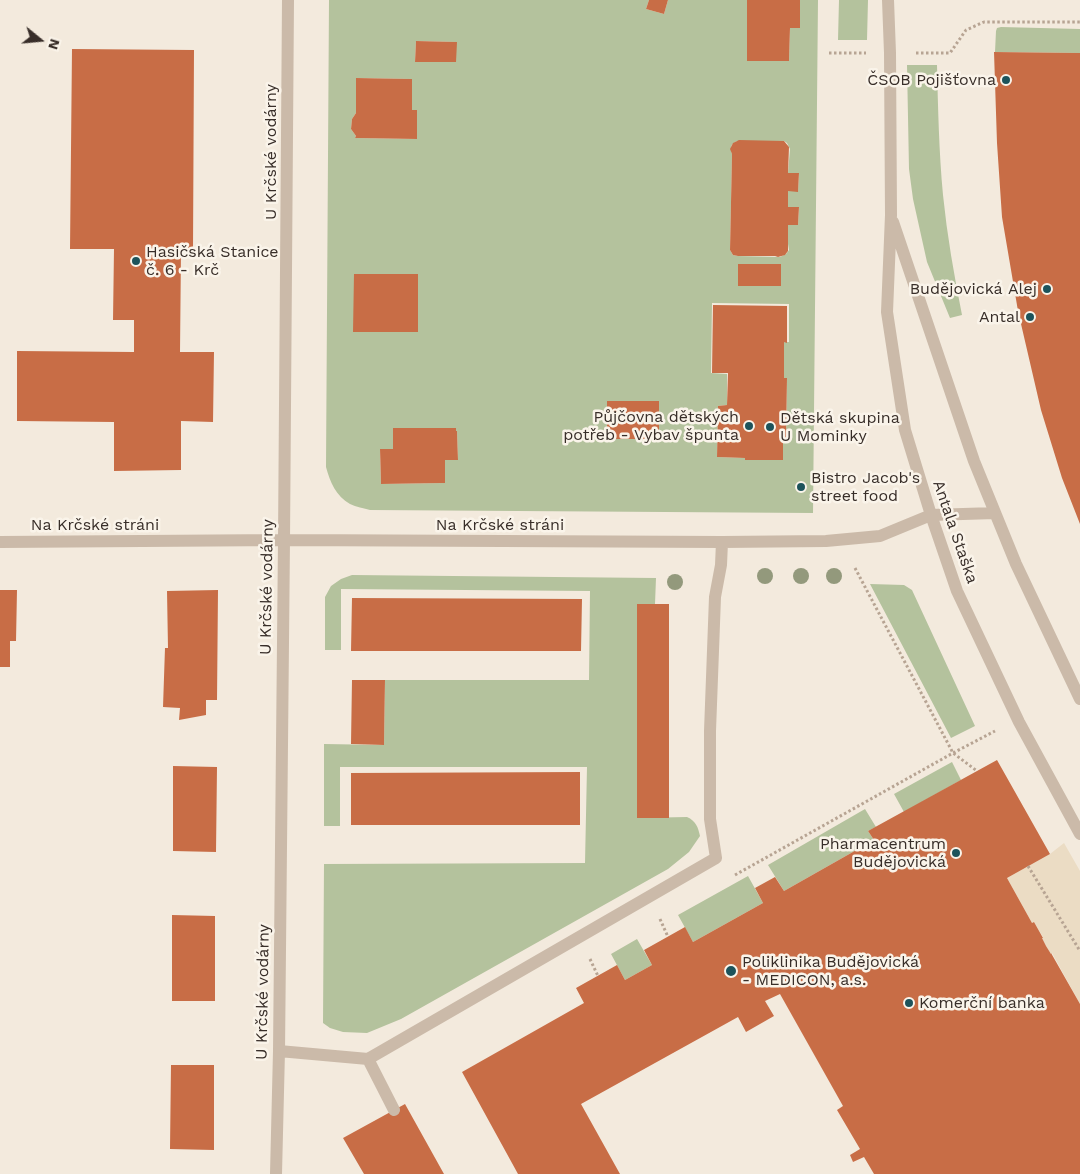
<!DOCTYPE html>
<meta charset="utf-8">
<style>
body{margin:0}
#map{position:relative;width:1080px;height:1174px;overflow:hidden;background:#f3eadd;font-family:"Work Sans",sans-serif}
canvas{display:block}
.north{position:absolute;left:15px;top:15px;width:50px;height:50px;-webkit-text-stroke:4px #faf4ea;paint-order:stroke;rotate:107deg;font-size:14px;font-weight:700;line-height:20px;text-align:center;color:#382e29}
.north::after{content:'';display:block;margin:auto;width:18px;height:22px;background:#382e29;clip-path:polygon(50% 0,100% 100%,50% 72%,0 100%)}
</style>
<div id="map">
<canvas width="1080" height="1174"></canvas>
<div class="north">N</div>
</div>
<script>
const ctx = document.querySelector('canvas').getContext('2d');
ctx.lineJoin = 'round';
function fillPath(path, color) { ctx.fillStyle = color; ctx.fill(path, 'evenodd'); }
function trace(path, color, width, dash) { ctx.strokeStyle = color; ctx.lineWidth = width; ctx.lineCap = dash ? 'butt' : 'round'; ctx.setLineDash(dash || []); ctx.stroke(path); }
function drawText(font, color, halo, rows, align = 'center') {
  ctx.font = font + ' "Work Sans",sans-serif'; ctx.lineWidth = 5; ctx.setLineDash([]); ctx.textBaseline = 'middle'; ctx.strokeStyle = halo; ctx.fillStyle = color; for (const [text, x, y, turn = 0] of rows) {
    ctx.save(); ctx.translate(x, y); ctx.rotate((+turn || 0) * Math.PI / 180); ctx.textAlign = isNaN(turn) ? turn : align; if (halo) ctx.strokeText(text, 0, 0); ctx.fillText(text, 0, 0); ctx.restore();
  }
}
const green = new Path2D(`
 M329,0H649L646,9L664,14L668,0H747V61H789L790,28H800V0H818L813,513L370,510C364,508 356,507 350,504C336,496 330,482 326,467ZM416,41L456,42V62H415ZM356,78L412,79V110L417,111V139L355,138L356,136L351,129L352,119L356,113ZM737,141H784L787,143L790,149L788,173L799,174L798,191H788V207L799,208L798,225H788V244L789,250L786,254L780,257L738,256L733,255L730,250L732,154C730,147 731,144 737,141ZM738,264H781V286H738ZM418,274V332H353ZM712,303L789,304V342H784V378L787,379L786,438H783V460H746L745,458L717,457L718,406L727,405V374L711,373ZM607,401H659L607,439ZM393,428H456V431H457L458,460H445V483L381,484L380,449H393Z
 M839,0H868L867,40H838Z
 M1001,27L1080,29V53L995,52L996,31L997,28Z
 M907,65H937C938,108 939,152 943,195C947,235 954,275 962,315L950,318L927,262L913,199L909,169Z
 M352,575L656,578L655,604L637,605V818L687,817C696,821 698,827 700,836L689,852L668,869L401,1019L367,1033L343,1032L330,1028L323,1023L324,864L585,863L587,767H340V826H324V744L384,745L385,680H589L590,591L341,589V650H325V597L331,586L341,579Z
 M870,584L904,585L912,590L975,726L951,738Z
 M952,762L961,780L904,812L894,794Z
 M865,809L876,827L868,831L874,840L784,891L768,865Z
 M748,876L763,903L693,942L678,915Z
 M637,939L652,965L625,980L611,954Z`);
const plaza = new Path2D(`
 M1064,843L1080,871V1004L1052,953L1051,954L1046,946L1042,938L1043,937L1034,922L1032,923L1007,878L1050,854Z`);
const building = new Path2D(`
 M649,0H668L664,14L646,9Z
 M747,0H800V28H790L789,61H747Z
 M416,41L457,42L456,62H415Z
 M72,49L194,50L193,249H181L180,352H214L213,422L181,421V470L114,471V422L17,421V351L134,352V320H113L114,249H70Z
 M994,52L1080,53V524L1062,478L1041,410L1018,311L1002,217L997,143Z
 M356,78L412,79V110H417V139L355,138L356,136L351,129L352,119L356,113Z
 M739,140L784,141L789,147L788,173H799L798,192L788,191V207H799L798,225H788V251L785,255L778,257L775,256H738L733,255L730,250L732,154L730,149L733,143Z
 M738,264H781V286H738Z
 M354,274H418V332H353Z
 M713,305L787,306V343L784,342V378H787L786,438H783V460H745V458L717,457L718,406L727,405L728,373H712Z
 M607,401H659V439H607Z
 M393,428H456V431H457L458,460H445V483L381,484L380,449H393Z
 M0,590H17L16,641H10V667H0Z
 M218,590L217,700H206V715L179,720L180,708L163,707L165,648H168L167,591Z
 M352,598L582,599L581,651H351Z
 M637,604H669V818H637Z
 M352,680H385L384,745L351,744Z
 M997,760L1050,854L1007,878L1032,923L1034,922L1043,938H1042L1046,946L1051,954V953L1080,1004V1174H874L864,1157L853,1162L850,1155L860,1149L837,1110L843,1106L780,994L765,1001L774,1016L746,1032L738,1017L581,1104L620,1174H518L462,1072L584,1003L576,988L617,965L625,980L652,965L644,950L685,927L693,942L763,903L755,888L775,877L784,891L874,840L868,831Z
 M173,766L217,767L216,852L173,851Z
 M580,772V825H351V773Z
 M172,915L215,916V1001H172Z
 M171,1065H214V1150L170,1149Z
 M405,1104L444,1174H364L343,1138Z`);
const path = new Path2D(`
 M829,53H866
 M916,53H950L966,30L984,22H1080
 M855,568L953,753L977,771
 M1028,866L1080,951
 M735,875L953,753L995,731
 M660,919L668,937
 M590,959L598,976`);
const minor = new Path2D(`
 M888,0L890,53L891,215L887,312L905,430L931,515L957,591L1019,722L1080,834
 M893,222L974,461L1016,564L1080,699
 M0,542L284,540L722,542L826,541L880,536L931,515L995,513
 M279,1051L368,1059L716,858L710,819V731L715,597L721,565L722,542
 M368,1059L394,1110
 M276,1174L279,1051L284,540L288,0`);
const trees = [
 [765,576],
 [801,576],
 [834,576],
 [675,582]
];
const markers = [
 [1006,80,5,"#1d535b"],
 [136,261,5,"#1d535b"],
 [1047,289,5,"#1d535b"],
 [1030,317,5,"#1d535b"],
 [749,426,5,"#1d535b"],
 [770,427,5,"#1d535b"],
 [801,487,5,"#1d535b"],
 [956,853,5,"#1d535b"],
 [731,971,6,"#1d535b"],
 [909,1003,5,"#1d535b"]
];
const poiNames = [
 ["ČSOB Pojišťovna",996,80],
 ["Hasičská Stanice",146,252,"left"],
 ["č. 6 - Krč",146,270,"left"],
 ["Budějovická Alej",1037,289],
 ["Antal",1020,317],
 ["Půjčovna dětských",739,417],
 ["potřeb - Vybav špunta",739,435],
 ["Dětská skupina",780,418,"left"],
 ["U Mominky",780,436,"left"],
 ["Bistro Jacob's",811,478,"left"],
 ["street food",811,496,"left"],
 ["Pharmacentrum",946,844],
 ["Budějovická",946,862],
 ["Poliklinika Budějovická",742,962,"left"],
 ["- MEDICON, a.s.",742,980,"left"],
 ["Komerční banka",919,1003,"left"]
];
const streetNames = [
 ["U Krčské vodárny",271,152,-90],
 ["Na Krčské stráni",95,525],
 ["Na Krčské stráni",500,525],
 ["Antala Staška",955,532,71],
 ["U Krčské vodárny",267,587,-89],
 ["U Krčské vodárny",263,992,-89]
];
fillPath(green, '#b4c29d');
fillPath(plaza, '#ebdcc4');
fillPath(building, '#c86d46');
trace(path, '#b7a493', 3, [2.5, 2.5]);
trace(minor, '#cbbaa9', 12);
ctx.fillStyle = '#93997c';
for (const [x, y] of trees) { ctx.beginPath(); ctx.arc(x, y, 8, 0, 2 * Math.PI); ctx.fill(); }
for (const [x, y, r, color] of markers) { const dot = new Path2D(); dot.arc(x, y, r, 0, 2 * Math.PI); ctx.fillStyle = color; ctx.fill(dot); trace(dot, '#faf4ea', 2); }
drawText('16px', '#382e29', '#faf4ea', poiNames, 'right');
drawText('16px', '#382e29', '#faf4ea', streetNames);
</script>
